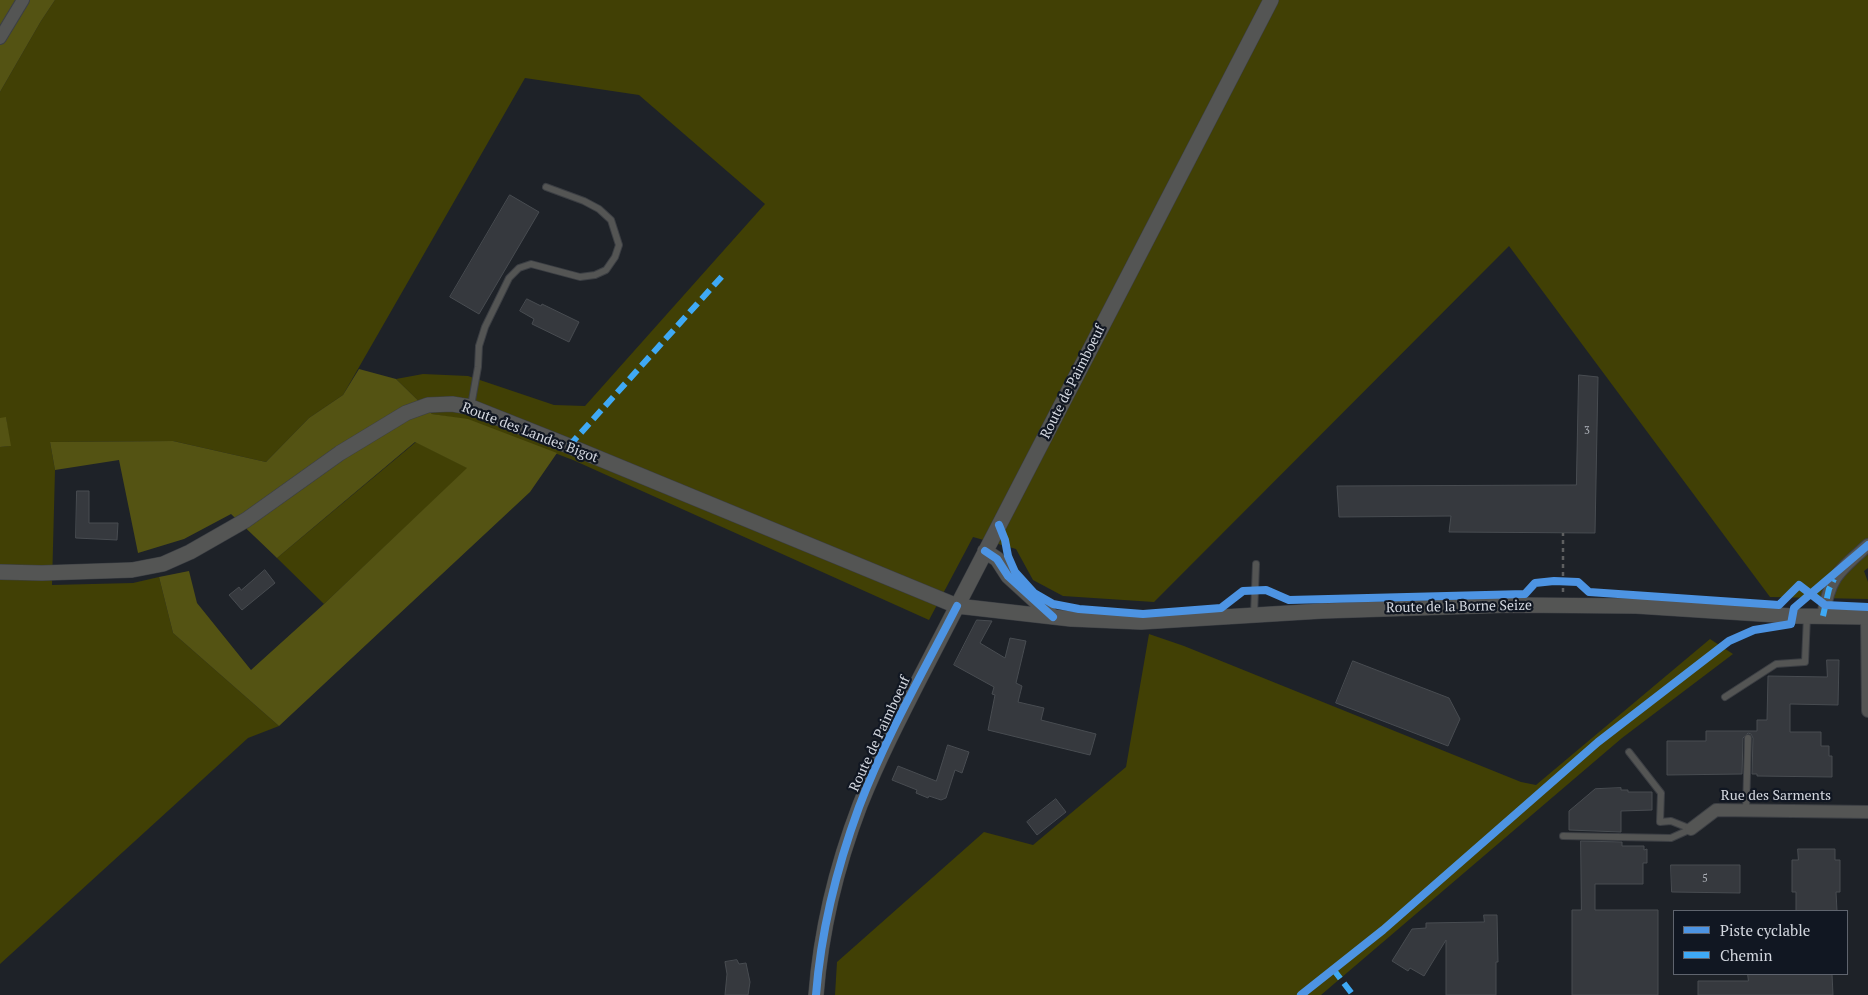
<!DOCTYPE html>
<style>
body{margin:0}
#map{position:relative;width:1868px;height:995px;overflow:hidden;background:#1e2228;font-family:"PT Serif",serif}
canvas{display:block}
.legend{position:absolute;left:1673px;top:910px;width:175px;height:65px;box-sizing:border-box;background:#111722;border:1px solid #5f646e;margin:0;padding:6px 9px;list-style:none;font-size:15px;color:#d3d7df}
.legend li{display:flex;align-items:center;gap:10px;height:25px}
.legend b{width:25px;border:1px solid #5f646e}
</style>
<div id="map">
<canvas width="1868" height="995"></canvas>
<ul class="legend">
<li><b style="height:6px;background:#4d94e3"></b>Piste cyclable</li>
<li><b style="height:6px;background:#3fa9f5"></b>Chemin</li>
</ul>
</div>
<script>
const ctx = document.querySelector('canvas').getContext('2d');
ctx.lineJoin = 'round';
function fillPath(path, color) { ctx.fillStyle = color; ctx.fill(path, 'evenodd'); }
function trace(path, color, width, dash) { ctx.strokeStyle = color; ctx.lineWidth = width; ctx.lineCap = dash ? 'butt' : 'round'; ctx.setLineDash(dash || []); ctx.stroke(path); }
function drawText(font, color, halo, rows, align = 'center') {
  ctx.font = font + ' "PT Serif",serif'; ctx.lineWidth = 4.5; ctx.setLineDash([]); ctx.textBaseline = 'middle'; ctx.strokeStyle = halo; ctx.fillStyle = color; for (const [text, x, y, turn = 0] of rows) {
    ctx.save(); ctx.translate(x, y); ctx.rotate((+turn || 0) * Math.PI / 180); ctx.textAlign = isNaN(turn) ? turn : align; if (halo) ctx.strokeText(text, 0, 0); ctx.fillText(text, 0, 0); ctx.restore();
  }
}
const green = new Path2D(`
 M55,0H1868V568L1864,571L1868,582V599L1770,597L1509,246L1154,602L1063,596L1033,580L1016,549L973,537L929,620L573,460L468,420L432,414L396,379L423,374L468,376L554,405L585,406L765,204L639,95L525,78L343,395L309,418L266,462L173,441L50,442L55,470L52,585L133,583L159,577L173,633L279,726L248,738L0,964V447L10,446L6,418H0V92L41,21Z
 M416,442L468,468L324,604L277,558Z
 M1149,634L1184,646L1521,782L1536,785L1710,639L1733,654L1622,738L1321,995H835L837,962L984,832L1033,845L1126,767Z`);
const forest = new Path2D(`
 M0,0H55L41,21L0,92Z
 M359,369L396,379L432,414L468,419L557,453L530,492L279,726L173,633L159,577L189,571L197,603L251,670L324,604L467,468L415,442L277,558L231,514L184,539L138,553L119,460L55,470L50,442L173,441L266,462L309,418L343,395Z
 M6,417L11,446L0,447V418Z`);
const building = new Path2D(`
 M510,195L539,212L479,314L450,297Z
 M527,299L541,306L542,304L579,322L569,342L532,324L534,319L520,311Z
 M1579,375L1598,377L1595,533L1449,532L1451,516L1339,517L1337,486L1576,485Z
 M77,491H89V523H118L117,540L76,538Z
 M265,570L275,583L242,610L229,595L239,587L241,590Z
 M977,620L992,621L980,643L1005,658L1010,638L1026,641L1016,683L1022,686L1018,702L1044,708L1041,720L1096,734L1090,755L988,730L995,695L992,694L994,687L954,665Z
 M1827,660H1839L1838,705L1790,704V732H1821V746H1829V756H1832V777L1757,776V774H1752L1753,738L1751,734L1748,733L1743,738L1742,774L1667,775V741H1706V731H1757V720H1767L1768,676L1827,677Z
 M1353,661L1449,698L1460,719L1448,746L1336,703Z
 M948,745L969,752L962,773L955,770L946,798L941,800L929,796L928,798L916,793L917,790L892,780L898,766L936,781Z
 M1621,788V790H1628V792H1652V810L1621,811V832L1569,830V811L1595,789Z
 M1056,799L1066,812L1037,835L1027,822Z
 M1581,841L1622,842V846H1644V850L1647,849V863H1643V884H1595V910H1658V995H1572V910H1581Z
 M1798,849H1835V860H1840V892H1836L1837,911H1796V892H1792V860H1798Z
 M1671,865H1740V893L1672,892Z
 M1484,915H1497L1498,962H1496V995H1446V940L1424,976L1410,968L1408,971L1392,961L1412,929L1426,928V923L1484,922Z
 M737,960L739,964L746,963L750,982L748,995H725L727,974L725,962Z
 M1748,974H1832L1833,995H1698V981H1748Z`);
const path = new Path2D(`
 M1563,592V533`);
const service = new Path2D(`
 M471,406L478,367L479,346L485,327L509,278L519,268L531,264L580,277L595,275L606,270L615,257L619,245L611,220L599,209L584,201L546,187
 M1254,615L1256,564
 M1725,697L1776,664L1805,662L1807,616
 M1629,752L1661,793L1660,822L1671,821L1691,829
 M1746,811L1748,738
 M1563,836L1671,838L1691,829`);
const minor = new Path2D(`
 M0,38L23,0
 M1823,616C1830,576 1838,572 1868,545
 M1867,617L1868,711
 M1691,829L1716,810L1868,812`);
const tertiary = new Path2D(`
 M985,551L997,559L1008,576L1053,617
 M0,572L42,573L132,570L163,564L190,552L246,520L340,453L406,413L428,405L452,404L471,407L569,446L957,606L1071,619L1141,622L1322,611L1510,605L1636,606L1792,616L1868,617
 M816,995C821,931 837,865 860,805C878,760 900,717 922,674L1271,0`);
const quiet = new Path2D(`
 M569,446L725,273
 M1823,616L1829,589L1834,579
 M1333,969L1353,995`);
const cycleway = new Path2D(`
 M999,525L1005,540L1008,556L1015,572L1034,593L1053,604L1079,609L1143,614L1221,608L1243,591L1266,590L1289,600L1525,594L1535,583L1554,581L1578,582L1589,592L1779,605L1799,585L1825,605L1868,607
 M985,551L997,559L1008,576L1053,617
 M816,995C821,931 837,867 859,807C885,738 923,672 957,606
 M1301,995L1383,930L1598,742L1729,641L1754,630L1791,624L1794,608L1868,545`);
const numberNames = [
 ["3",1587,431],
 ["5",1705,879]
];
const streetNames = [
 ["Route de Paimboeuf",1073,382,-63],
 ["Route des Landes Bigot",530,433,21],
 ["Route de la Borne Seize",1459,607,-1],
 ["Route de Paimboeuf",880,734,-65],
 ["Rue des Sarments",1776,796]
];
fillPath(green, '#414005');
fillPath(forest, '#545313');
fillPath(building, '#36393e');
trace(building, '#484c51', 1);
trace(service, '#3c3f44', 8);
trace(minor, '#3c3f44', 14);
trace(tertiary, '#3c3f44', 16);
trace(path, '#5e5f60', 2.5, [4, 4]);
trace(service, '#545554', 6);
trace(minor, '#545554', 12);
trace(tertiary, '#545554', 15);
trace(quiet, '#3fa9f5', 6, [12, 6]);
trace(cycleway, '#4d94e3', 8);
drawText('11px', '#acb0b7', null, numberNames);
drawText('14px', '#d3d7df', '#111722', streetNames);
</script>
